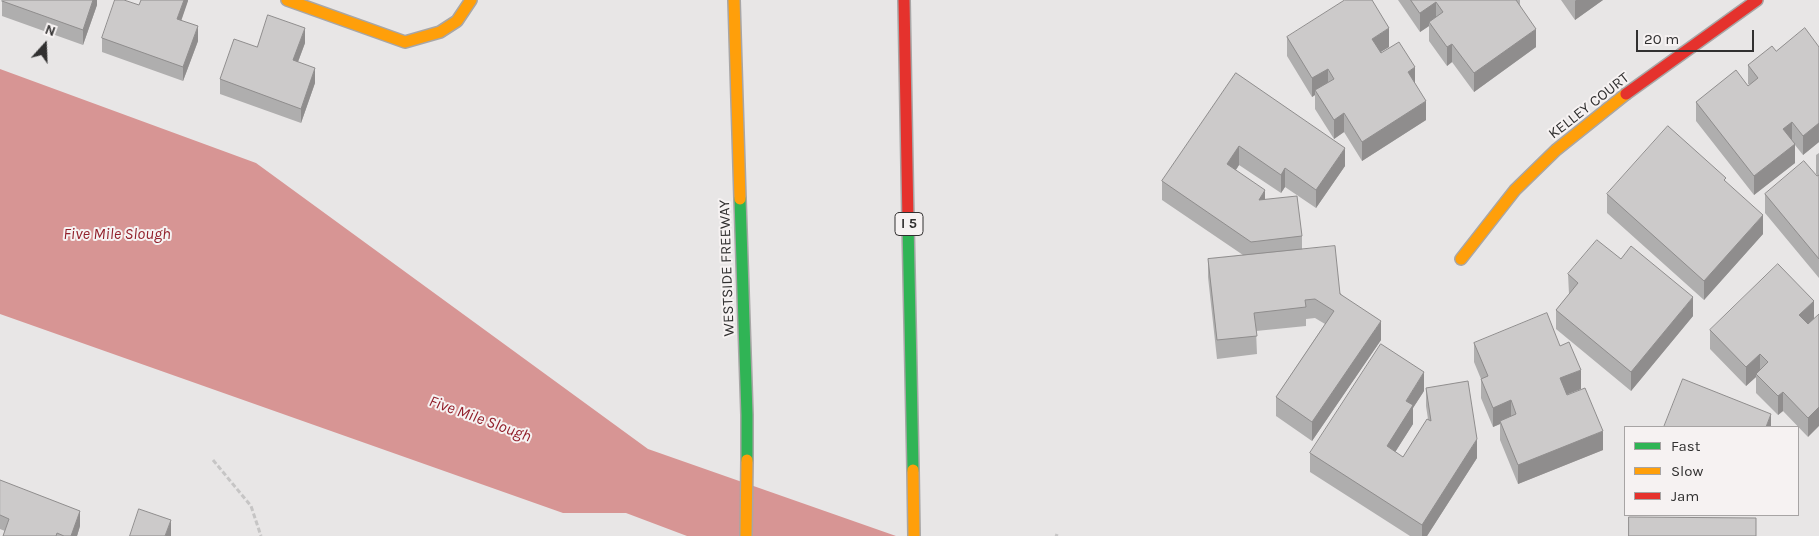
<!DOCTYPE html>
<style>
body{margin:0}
#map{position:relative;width:1819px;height:536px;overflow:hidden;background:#e8e6e6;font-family:Karla,sans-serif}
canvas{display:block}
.legend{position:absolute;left:1624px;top:426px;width:175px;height:90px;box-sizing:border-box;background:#f6f2f2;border:1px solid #a7a4a4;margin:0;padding:6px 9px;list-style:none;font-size:15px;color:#313030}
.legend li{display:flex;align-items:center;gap:10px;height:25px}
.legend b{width:25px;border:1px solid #a7a4a4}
.north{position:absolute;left:20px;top:20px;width:50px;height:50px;-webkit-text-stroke:4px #f6f2f2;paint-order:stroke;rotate:20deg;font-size:14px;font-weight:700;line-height:20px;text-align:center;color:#313030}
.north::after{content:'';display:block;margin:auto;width:18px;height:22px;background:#313030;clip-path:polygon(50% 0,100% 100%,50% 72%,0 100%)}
.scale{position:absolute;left:1636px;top:30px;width:118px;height:22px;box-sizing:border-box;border:2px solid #313030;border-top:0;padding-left:6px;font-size:15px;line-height:18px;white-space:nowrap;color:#313030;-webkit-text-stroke:4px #f6f2f2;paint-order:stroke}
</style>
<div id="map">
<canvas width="1819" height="536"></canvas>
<ul class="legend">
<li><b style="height:6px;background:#30b455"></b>Fast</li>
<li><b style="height:6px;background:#ff9f0a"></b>Slow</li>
<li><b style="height:6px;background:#e5322d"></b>Jam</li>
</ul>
<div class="north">N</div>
<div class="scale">20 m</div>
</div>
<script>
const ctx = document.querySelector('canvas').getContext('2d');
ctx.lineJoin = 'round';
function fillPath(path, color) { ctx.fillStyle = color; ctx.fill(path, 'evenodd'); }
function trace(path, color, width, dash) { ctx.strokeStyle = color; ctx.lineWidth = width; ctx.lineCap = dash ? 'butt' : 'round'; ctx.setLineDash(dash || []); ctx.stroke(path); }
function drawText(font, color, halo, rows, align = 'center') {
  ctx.font = font + ' Karla,sans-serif'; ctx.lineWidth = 4; ctx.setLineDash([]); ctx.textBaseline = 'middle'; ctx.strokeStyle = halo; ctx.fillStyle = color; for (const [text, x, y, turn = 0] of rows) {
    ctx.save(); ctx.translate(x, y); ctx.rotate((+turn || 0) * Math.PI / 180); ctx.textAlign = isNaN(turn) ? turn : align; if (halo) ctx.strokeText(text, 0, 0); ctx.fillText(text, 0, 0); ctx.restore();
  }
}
const water = new Path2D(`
 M0,69L256,163L648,449L896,536H687L626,513H563L0,314Z`);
const path = new Path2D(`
 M213,460L251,506L261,536
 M1055,535L1058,536`);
const fast = new Path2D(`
 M740,199L747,415V460
 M908,222L913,470`);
const slow = new Path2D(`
 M287,0L405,42L440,32L457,21L471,0
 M734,0L740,199
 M1461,259L1515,190L1556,150L1626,94
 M913,470L914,536
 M746,536L747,460`);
const jam = new Path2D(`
 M904,0L908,222
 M1626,94L1757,0`);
const wall = new Path2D(`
 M97,0V5L83,45L2,16V1Z
 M188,0L181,20L198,41L183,81L102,52V38L139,5Z
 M1398,0H1520V5L1536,47L1474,92L1452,62L1447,66L1429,41V26L1420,32Z
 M1561,0H1603L1575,20Z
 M1287,37L1389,47L1381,52L1415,84L1426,120L1362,161L1344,132L1334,139L1315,109V95L1312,97L1287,56Z
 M305,43L298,62L315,83L301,123L220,94V79L257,47Z
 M1819,47V142L1803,155L1795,145V163L1754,195L1696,121V102L1748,86L1750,85L1748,84V65L1776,51Z
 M1236,73L1345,166L1316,208L1285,187L1281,193L1239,165L1236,170L1302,236V249L1381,340L1312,441L1276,416V397L1325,324L1315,318L1306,319V326L1256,331L1257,354L1217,359L1208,277V259L1243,255L1162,200V181Z
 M1819,153V278L1765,213V194L1818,176L1816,174V155Z
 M1607,194L1763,234L1704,300L1607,213Z
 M1568,274L1693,316L1631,391L1556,329V310L1569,294Z
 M1814,301L1808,437L1783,411L1778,415L1756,393V377L1746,386L1710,349V330Z
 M1474,343L1560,346L1581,389L1566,395L1603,450L1518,484L1500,440V424L1493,427L1481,398V379L1474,362Z
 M1426,388L1477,458L1427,536H1410L1310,472V453L1424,391L1413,408V424L1395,452L1403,457L1428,419L1426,406Z
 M0,480L80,526L77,536H3L5,531L0,529Z`);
const shadedWall = new Path2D(`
 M93,0H97V5L83,45V30Z
 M184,0H188V1L177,33V19Z
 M1576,0H1603L1575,20V1Z
 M1436,2V21L1429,22V26L1420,32V13Z
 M198,26V41L183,81V67Z
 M305,28V43L293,75V60Z
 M1389,28V47L1372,57V39Z
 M1536,29V47L1474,92V73Z
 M1452,44V62L1447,66V47Z
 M1415,67V86L1408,72Z
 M315,68V83L301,123V109Z
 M1328,69V87L1315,90V95L1312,97V78Z
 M1426,101V120L1362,161V142Z
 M1344,113V132L1334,139V120Z
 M1792,122V141L1783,129Z
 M1819,123V142L1803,155V136Z
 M1795,144V163L1754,195V176Z
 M1239,146V165L1227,183V164Z
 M1345,148V166L1316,208V190Z
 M1285,168V187L1281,193V175Z
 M1265,190V209L1259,200Z
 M1763,215V234L1704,300V281Z
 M1693,297V316L1631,391V372Z
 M1814,301V320L1799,334V315Z
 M1381,321V340L1312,441V422Z
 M1760,354V373L1756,374V377L1746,386V367Z
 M1581,370V389L1560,397V378Z
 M1424,372V391L1413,408V424L1387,465V446L1406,401Z
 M1783,392V411L1778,415V396Z
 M1511,400V419L1500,421V424L1493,427V408Z
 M1819,407V426L1808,437V418Z
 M1771,414V427H1766Z
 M1603,431V450L1518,484V465Z
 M1477,439V458L1427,536H1422V525Z
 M80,511V526L77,536H71Z
 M171,520V536H165Z`);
const building = new Path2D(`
 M3,0H93L83,30L2,1Z
 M115,0H124L139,5L141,0H184L177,19L198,26L183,67L102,38Z
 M1345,0H1372L1389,28L1372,39L1381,53L1399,42L1415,67L1408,72L1426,101L1362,142L1344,113L1334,120L1315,90L1334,79L1328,69L1312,78L1287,37Z
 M1411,0H1516L1536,29L1474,73L1452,44L1447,47L1429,22L1443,12L1436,2L1420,13Z
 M268,15L305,28L293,60L315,68L301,109L220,79L234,39L257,47Z
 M1805,28L1819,47V123L1803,136L1792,122L1783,129L1795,144L1754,176L1696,102L1736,70L1748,86L1758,78L1748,65L1772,46L1776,51Z
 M1236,73L1345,148L1316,190L1285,168L1281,175L1239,146L1227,164L1265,190L1259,200L1297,196L1302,236L1251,242L1162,181Z
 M1668,126L1726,178L1724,180L1763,215L1704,281L1607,194Z
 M1804,161L1817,176L1819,175V259L1765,194Z
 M1597,240L1621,259L1631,246L1693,297L1631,372L1556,310L1578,283L1568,274Z
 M1335,246L1340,294L1381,321L1312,422L1276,397L1334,311L1315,299L1305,300L1306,307L1254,313L1257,336L1217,340L1208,259Z
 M1778,264L1814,301L1799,315L1808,324L1819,314V407L1808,418L1783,392L1778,396L1756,374L1768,362L1760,354L1746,367L1710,330Z
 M1547,313L1560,346L1569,342L1581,370L1560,378L1567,395L1585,388L1603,431L1518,465L1500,421L1516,414L1511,400L1493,408L1481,379L1488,376L1474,343Z
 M1381,344L1424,372L1406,401L1413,405L1387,446L1403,457L1427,419L1431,421L1426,388L1468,381L1477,439L1422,525L1310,453Z
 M1683,379L1771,414L1766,427H1664Z
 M0,480L80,511L71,536H64L57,533L56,536H3L9,519L0,515Z
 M139,509L171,520L165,536H130Z
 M1629,517L1756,518V536H1629Z`);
const shields = [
 [909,224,28]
];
const shieldNames = [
 ["I 5",909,224]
];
const streetNames = [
 ["KELLEY COURT",1589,106,-38],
 ["WESTSIDE FREEWAY",727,268,-92]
];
const waterNames = [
 ["Five Mile Slough",117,234],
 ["Five Mile Slough",480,419,20]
];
fillPath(water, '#d79594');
trace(fast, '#a8a6a6', 14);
trace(slow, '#a8a6a6', 14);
trace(jam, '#a8a6a6', 14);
trace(path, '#c6c5c5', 3, [5, 2.5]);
trace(fast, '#30b455', 11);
trace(slow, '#ff9f0a', 11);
trace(jam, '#e5322d', 11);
fillPath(wall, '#afaeae');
fillPath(shadedWall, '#8f8d8d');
fillPath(building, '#cccaca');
trace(building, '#8f8d8d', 1);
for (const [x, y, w] of shields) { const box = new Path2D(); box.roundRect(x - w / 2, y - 11.5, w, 23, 4); ctx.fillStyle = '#f6f2f2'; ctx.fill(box); trace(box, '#313030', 1); }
drawText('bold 14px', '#313030', null, shieldNames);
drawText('15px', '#313030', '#f6f2f2', streetNames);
drawText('italic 16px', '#92202b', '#f6f2f2', waterNames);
</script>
